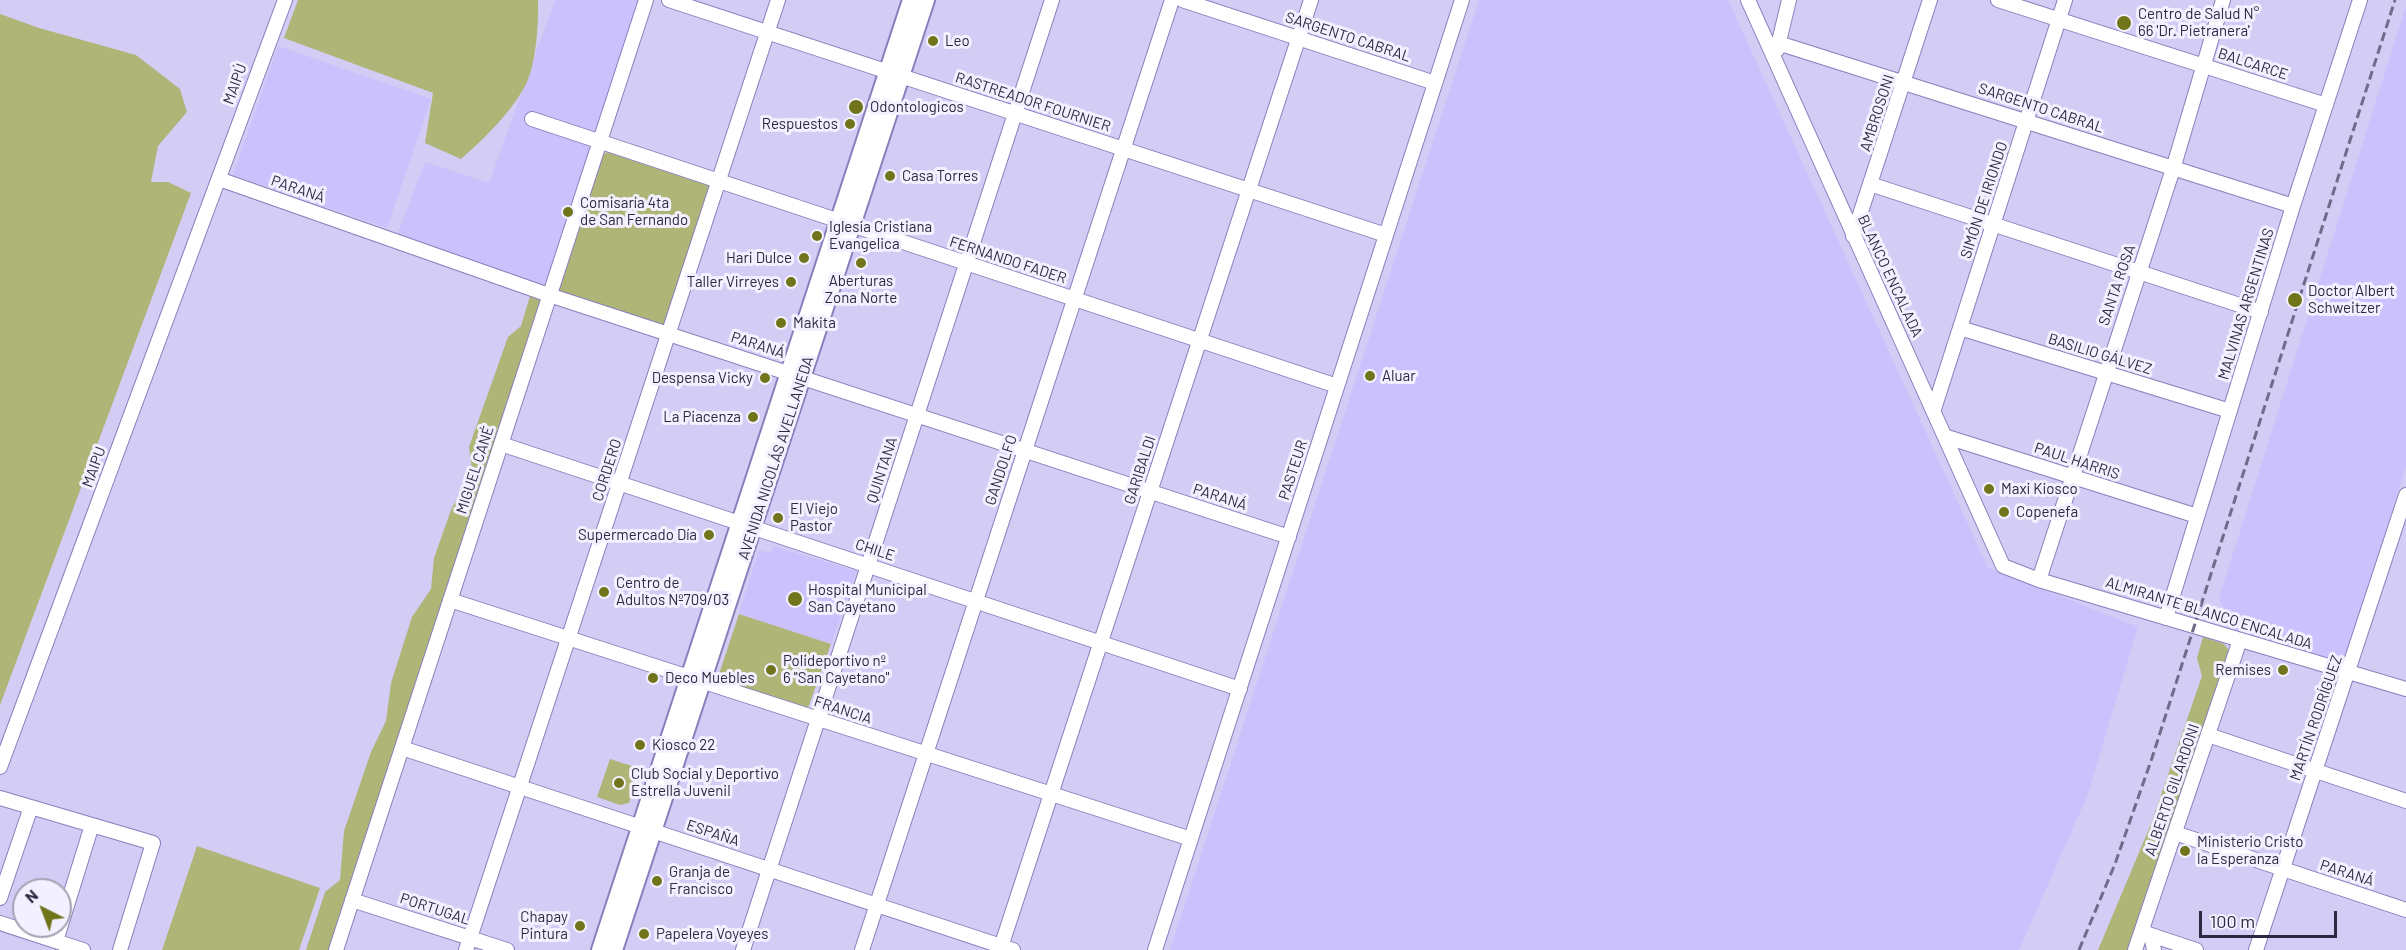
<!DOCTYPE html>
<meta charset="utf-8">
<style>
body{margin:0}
#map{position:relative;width:2406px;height:950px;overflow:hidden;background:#d3ccf5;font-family:Barlow,sans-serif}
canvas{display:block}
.north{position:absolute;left:12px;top:878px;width:60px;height:60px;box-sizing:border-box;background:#f3f1ff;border:2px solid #a4a1b3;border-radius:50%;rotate:318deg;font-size:16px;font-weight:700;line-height:24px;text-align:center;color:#2d2842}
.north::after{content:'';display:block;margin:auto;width:21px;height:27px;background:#70741b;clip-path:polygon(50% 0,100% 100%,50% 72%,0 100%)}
.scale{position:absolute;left:2199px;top:911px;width:138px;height:27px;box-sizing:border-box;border:3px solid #2d2842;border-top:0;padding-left:8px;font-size:18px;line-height:21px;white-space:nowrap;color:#2d2842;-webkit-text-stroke:4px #f3f1ff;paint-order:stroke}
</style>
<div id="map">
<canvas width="2406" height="950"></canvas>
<div class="north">N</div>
<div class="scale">100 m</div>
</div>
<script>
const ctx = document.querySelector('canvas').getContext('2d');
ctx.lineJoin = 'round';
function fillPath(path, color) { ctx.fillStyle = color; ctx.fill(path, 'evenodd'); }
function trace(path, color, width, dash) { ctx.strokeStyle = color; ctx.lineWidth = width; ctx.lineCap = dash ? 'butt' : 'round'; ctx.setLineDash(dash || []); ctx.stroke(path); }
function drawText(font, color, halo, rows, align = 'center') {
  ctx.font = font + ' Barlow,sans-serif'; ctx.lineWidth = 6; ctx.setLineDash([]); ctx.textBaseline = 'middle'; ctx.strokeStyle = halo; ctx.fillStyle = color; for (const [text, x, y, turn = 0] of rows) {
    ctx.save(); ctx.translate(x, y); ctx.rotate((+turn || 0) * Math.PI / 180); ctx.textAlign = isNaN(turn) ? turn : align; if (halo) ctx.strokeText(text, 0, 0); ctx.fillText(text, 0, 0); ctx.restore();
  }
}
const built = new Path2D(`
 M555,0H639L546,288L396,238L425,162L489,183Z
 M1479,0H1728L1988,568L2138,627L2088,794L2019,950H1170Z
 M2406,6V466L2345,664L2234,631L2219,598Z
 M278,46L431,99L387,228L233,175Z
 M773,546L857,571L831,644L739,614L759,550L770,553Z`);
const green = new Path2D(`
 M298,0H538C539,22 536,62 527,82C513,111 485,138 461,159L425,143L433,93L284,38Z
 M0,14L39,28L136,55L180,89L187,112L158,146L151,182H168L191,193L0,705Z
 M609,152L706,184L710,187L666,322L661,327L557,291L601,154Z
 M532,289L549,295L335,950H306L325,892L340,880L344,831L371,752L386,721L391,683L412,617L431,589L434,558L451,510L472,470L469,447L508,337L521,326Z
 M739,614L831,644L808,708L717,680Z
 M2203,637L2224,644L2231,653L2130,950H2098L2151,824L2202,676L2197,658Z
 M610,759L641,769L629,803L620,805L597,797Z
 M197,846L320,888L299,950H162Z`);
const minor = new Path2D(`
 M669,0L1386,235
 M1182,0L1435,83
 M1748,0L2003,566L2039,580L2406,689
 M1998,0L2326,105
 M1778,43L2293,206
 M1777,50L1789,0
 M532,119L1337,386
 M219,179L549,295L1289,537
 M1870,184L2261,312
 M1853,236L1930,0
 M1960,328L2230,411
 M1934,409L2065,0
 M1947,437L2197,516
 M501,444L1240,689
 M2039,580L2173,169L2223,0
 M450,600L1191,839
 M2166,618L2293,206L2360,0
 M2208,735L2406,801
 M402,748L1013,950
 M0,767L285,0
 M0,798L153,843L120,950
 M2175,833L2406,910
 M0,898L31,807
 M352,900L507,950
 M0,923L83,950
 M2144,932L2151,935L2154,950
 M2151,935L2196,950
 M56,941L92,825
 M336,950L646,0
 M466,950L778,0
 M743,950L1052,0
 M862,950L1172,0
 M1000,950L1311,0
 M1155,950L1462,0
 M2135,950L2240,640
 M2256,950L2406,495`);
const major = new Path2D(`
 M600,950L911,0
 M614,950L926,0`);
const rail = new Path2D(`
 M2079,950L2115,864L2152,758L2395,0`);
const markers = [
 [2124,23,8,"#70741b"],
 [933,41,6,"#70741b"],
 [856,107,8,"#70741b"],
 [850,124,6,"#70741b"],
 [890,176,6,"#70741b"],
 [568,212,6,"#70741b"],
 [817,236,6,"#70741b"],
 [804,258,6,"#70741b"],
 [861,263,6,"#70741b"],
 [791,282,6,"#70741b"],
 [2295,300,8,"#70741b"],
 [781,323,6,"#70741b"],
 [1370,376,6,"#70741b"],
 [765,378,6,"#70741b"],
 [753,417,6,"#70741b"],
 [1989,489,6,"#70741b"],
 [2004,512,6,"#70741b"],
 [778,518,6,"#70741b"],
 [709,535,6,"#70741b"],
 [604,592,6,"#70741b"],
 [795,599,8,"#70741b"],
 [771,670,6,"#70741b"],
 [2283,670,6,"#70741b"],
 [653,678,6,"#70741b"],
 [640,745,6,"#70741b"],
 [619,783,6,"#70741b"],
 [2185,851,6,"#70741b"],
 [657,881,6,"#70741b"],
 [580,926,6,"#70741b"],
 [644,934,6,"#70741b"]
];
const poiNames = [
 ["Centro de Salud N°",2138,14],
 ["66 'Dr. Pietranera'",2138,31],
 ["Leo",945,41],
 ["Odontologicos",870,107],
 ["Respuestos",838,124,"right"],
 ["Casa Torres",902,176],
 ["Comisaría 4ta",580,203],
 ["de San Fernando",580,220],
 ["Iglesia Cristiana",829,227],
 ["Evangelica",829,244],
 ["Hari Dulce",792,258,"right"],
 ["Aberturas",861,281,"center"],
 ["Zona Norte",861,298,"center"],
 ["Taller Virreyes",779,282,"right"],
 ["Doctor Albert",2308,291],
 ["Schweitzer",2308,308],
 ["Makita",793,323],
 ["Aluar",1382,376],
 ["Despensa Vicky",753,378,"right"],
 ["La Piacenza",741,417,"right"],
 ["Maxi Kiosco",2001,489],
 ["El Viejo",790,509],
 ["Pastor",790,526],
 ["Copenefa",2016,512],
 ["Supermercado Día",697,535,"right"],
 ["Centro de",616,583],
 ["Adultos Nº709/03",616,600],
 ["Hospital Municipal",808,590],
 ["San Cayetano",808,607],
 ["Polideportivo nº",783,661],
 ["6 \"San Cayetano\"",783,678],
 ["Remises",2271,670,"right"],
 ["Deco Muebles",665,678],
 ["Kiosco 22",652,745],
 ["Club Social y Deportivo",631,774],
 ["Estrella Juvenil",631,791],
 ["Ministerio Cristo",2197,842],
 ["la Esperanza",2197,859],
 ["Granja de",669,872],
 ["Francisco",669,889],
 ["Chapay",568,917,"right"],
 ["Pintura",568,934,"right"],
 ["Papelera Voyeyes",656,934]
];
const streetNames = [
 ["SARGENTO CABRAL",1348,37,18],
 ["BALCARCE",2253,64,18],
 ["MAIPÚ",235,84,-70],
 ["RASTREADOR FOURNIER",1033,102,18],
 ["SARGENTO CABRAL",2041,108,18],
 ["AMBROSONI",1877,113,-72],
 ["PARANÁ",298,189,19],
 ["SIMÓN DE IRIONDO",1984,200,-72],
 ["FERNANDO FADER",1008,260,18],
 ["BLANCO ENCALADA",1890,276,65],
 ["SANTA ROSA",2117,285,-71],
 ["MALVINAS ARGENTINAS",2246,304,-73],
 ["PARANÁ",758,345,18],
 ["BASILIO GÁLVEZ",2100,354,17],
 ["AVENIDA NICOLÁS AVELLANEDA",776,458,-72],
 ["PAUL HARRIS",2077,461,18],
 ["MAIPU",94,467,-70],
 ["MIGUEL CANÉ",475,470,-72],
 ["CORDERO",607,470,-72],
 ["QUINTANA",882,470,-72],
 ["GANDOLFO",1001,470,-72],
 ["GARIBALDI",1140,470,-72],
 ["PASTEUR",1293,470,-72],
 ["PARANÁ",1220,497,18],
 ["CHILE",875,550,18],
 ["ALMIRANTE BLANCO ENCALADA",2209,613,17],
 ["FRANCIA",843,710,18],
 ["MARTÍN RODRÍGUEZ",2316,718,-71],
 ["ALBERTO GILARDONI",2172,790,-71],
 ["ESPAÑA",713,833,18],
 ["PARANÁ",2347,873,18],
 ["PORTUGAL",435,909,18]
];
fillPath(built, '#cbc1fc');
fillPath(green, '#afb577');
trace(minor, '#8a7ebc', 16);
trace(major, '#8a7ebc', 20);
trace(minor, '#fff', 14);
trace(major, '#fff', 16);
trace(rail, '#716b8b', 3, [9, 4.5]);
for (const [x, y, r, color] of markers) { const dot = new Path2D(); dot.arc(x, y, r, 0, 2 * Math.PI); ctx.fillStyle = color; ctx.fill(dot); trace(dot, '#f3f1ff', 2); }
drawText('15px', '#2d2842', '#f3f1ff', poiNames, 'left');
drawText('15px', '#2d2842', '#f3f1ff', streetNames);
</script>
